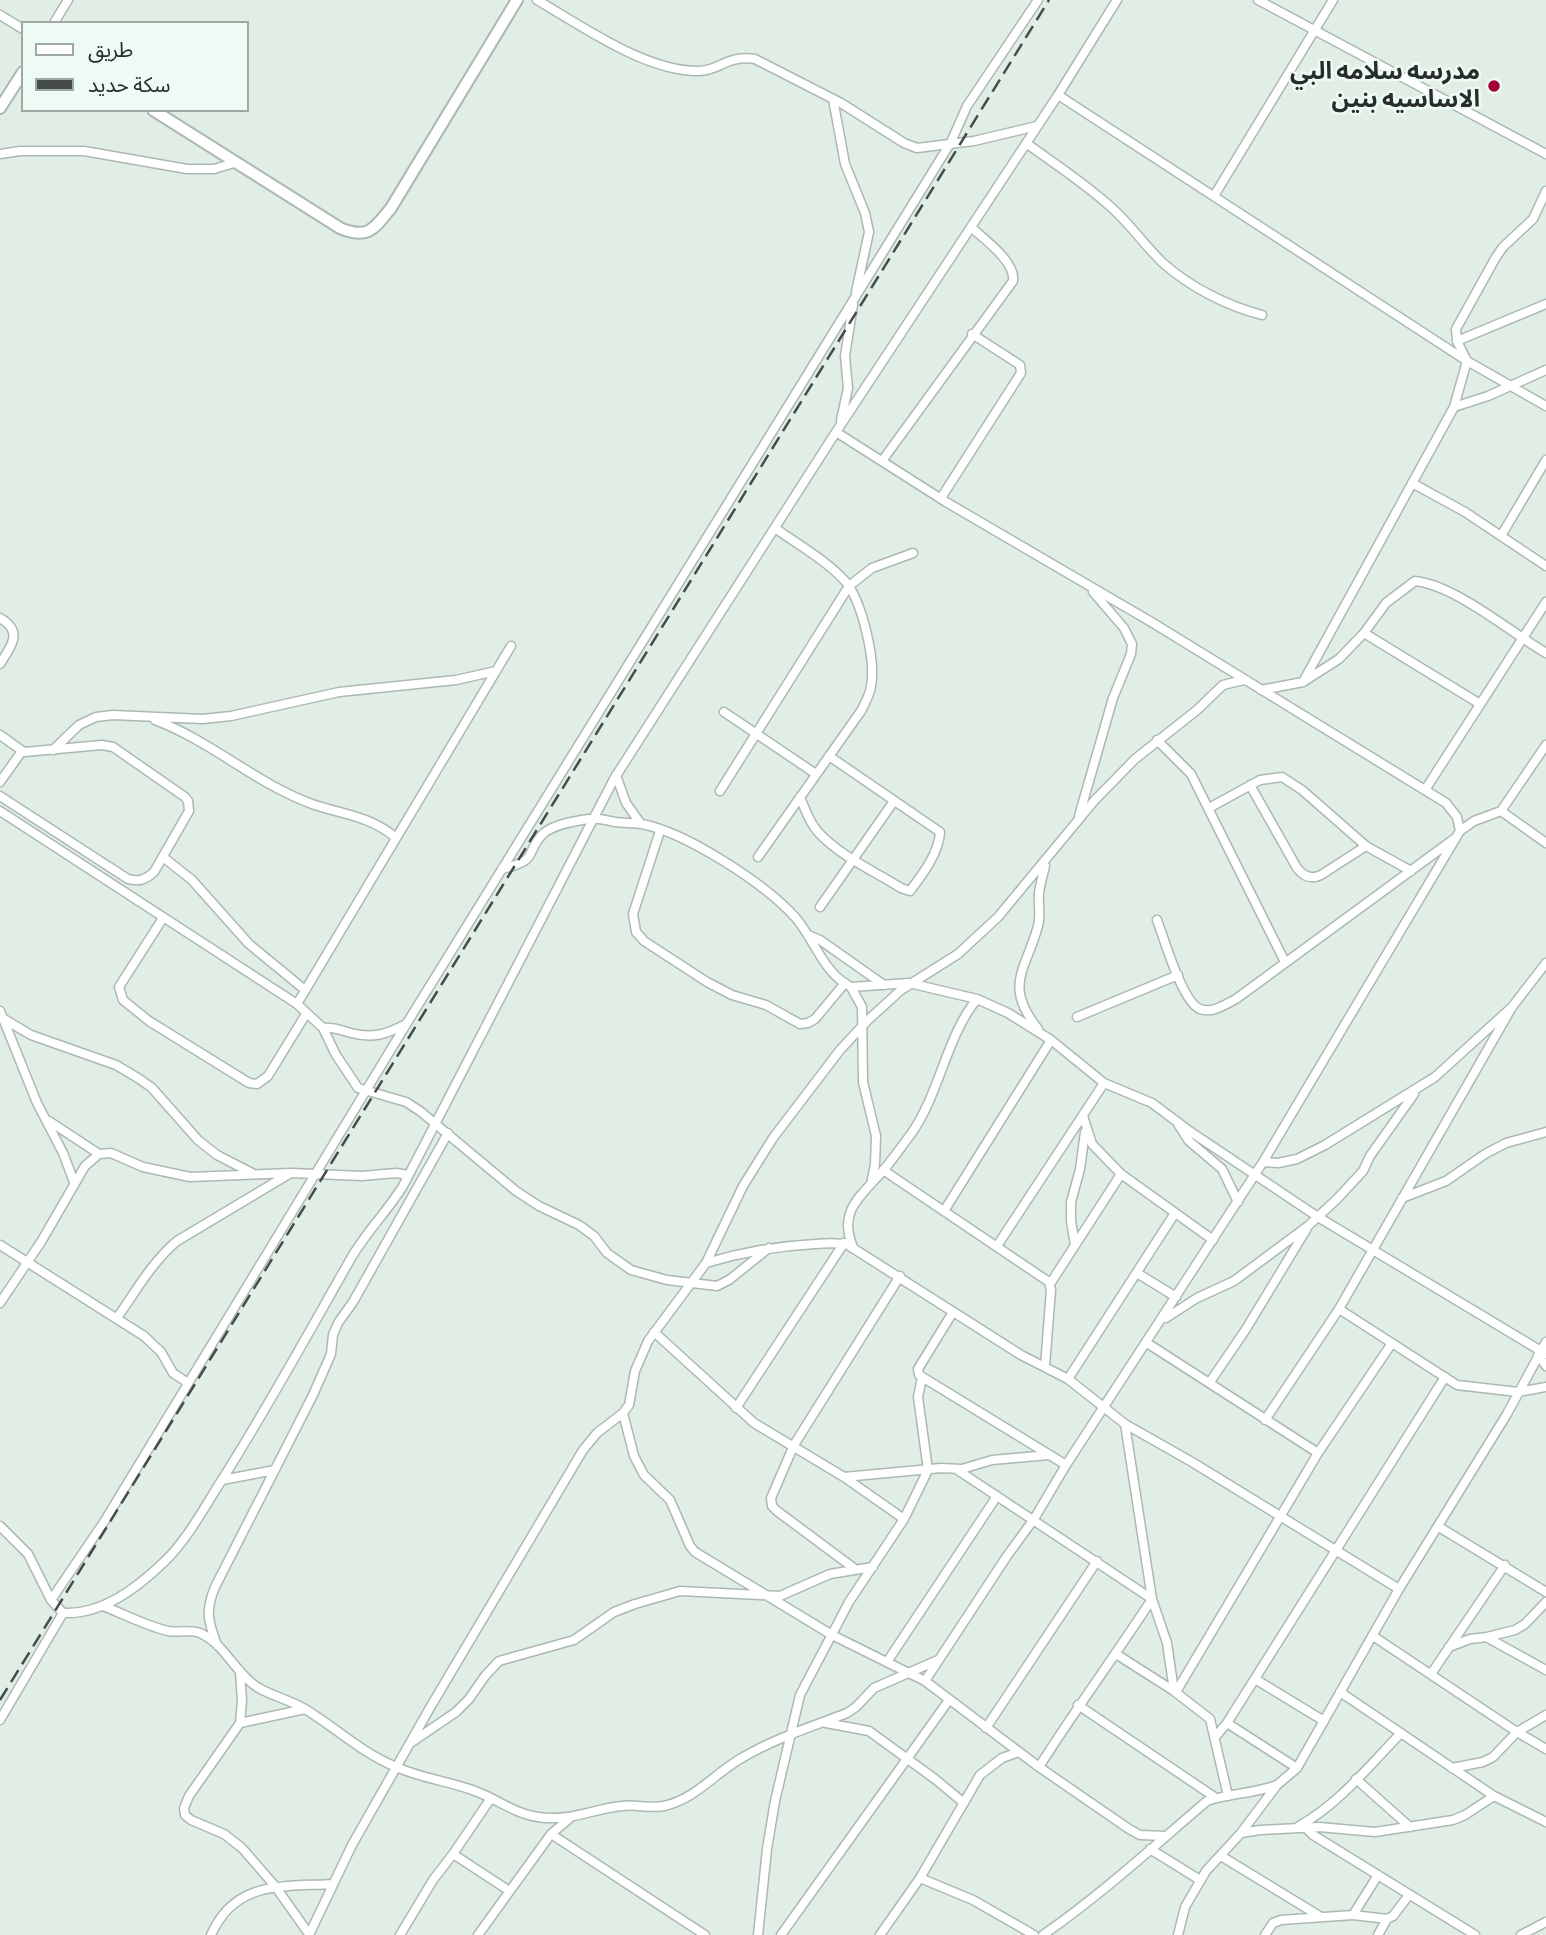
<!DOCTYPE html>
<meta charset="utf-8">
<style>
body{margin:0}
#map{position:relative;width:1546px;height:1935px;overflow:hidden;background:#e0eee6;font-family:Bitter,"Noto Sans Arabic",serif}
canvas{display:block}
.legend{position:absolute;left:21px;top:21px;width:228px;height:91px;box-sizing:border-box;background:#edfbf4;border:2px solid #9ea9a3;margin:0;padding:9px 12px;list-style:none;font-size:21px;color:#282d2a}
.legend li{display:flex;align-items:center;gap:14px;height:35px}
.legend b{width:35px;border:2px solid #9ea9a3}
</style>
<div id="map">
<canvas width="1546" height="1935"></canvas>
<ul class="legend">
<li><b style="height:9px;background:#fff"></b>طريق</li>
<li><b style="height:9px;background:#464d49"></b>سكة حديد</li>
</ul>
</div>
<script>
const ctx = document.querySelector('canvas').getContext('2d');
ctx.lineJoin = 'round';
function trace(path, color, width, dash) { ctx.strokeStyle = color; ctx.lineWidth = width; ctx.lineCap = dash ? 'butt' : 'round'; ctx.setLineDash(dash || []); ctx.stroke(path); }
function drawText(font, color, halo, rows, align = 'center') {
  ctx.font = font + ' Bitter,"Noto Sans Arabic",serif'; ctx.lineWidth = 5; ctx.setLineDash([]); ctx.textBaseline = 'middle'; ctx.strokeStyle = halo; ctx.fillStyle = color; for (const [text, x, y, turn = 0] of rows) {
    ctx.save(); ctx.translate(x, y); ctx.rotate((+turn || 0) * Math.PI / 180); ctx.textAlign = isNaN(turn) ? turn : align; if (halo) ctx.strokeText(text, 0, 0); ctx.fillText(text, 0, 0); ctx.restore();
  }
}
const minor = new Path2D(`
 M537,0C582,26 646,72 699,71C719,71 726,55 755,59L841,103L904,143L917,148L974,141L1037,126
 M1258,0L1546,154
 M0,15L23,29
 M54,23L68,0
 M1058,95L1467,361L1546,406
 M833,99L845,164L865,213L869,232L856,292
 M1026,143C1055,164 1086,184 1112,208C1131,225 1145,246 1163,263C1190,287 1227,306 1262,315
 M0,154L20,151H84L187,169H214L234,163
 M1214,196L1333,0
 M1457,341L1546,304
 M1454,407L1488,396L1546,370
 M841,420L848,388L845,356L853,305
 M836,432L946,502L1153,623L1446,803L1457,817L1460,831
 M882,461L1013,281C1016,262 984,239 971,227
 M1412,483L1465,512L1546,566
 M941,498L1021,373L1020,365L972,334
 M1501,536L1546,460
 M0,618C24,632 11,646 0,664
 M1364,633L1480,704
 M1303,682L1454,407L1467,361L1457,341L1456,329L1496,257L1503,247L1533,219L1546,191
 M1261,690L1303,682L1339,659L1364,633L1386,603L1415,581C1455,585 1510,632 1546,653
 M724,712L816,774
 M155,720C211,741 255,783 312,804C341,814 371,816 396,838
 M0,735L24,752L102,745L113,747L185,797L188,801L189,811L154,872C145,880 139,882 128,879L0,796
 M1157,740L1191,774L1285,962
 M53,750L79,725L96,717L113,715L202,719L231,716L339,692L456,680L496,671
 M616,775L626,803L641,824
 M0,782L22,751
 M1250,785L1297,868C1303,876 1311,880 1321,875L1366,846
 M1425,790L1546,602
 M720,791L849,586L872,568L913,553
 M800,797C805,809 809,822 818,832C840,856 874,871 901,888L910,891C922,875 939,853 940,832L829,756
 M1209,808L1260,780L1282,777L1302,790L1366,846L1411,871
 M0,811L297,1004L323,1028L336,1055L358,1088L406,1102L420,1111L516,1191L539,1206L579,1225L594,1236L607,1253L631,1270L667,1280L717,1286L729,1280L769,1248
 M1501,811L1546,843
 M1079,816L1113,698L1131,654L1132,644L1124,628L1093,592
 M660,831L633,914L636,932L644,941L707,982L732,995L766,1005L800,1024L808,1023L815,1019L845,983
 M163,857L192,880L249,944L305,990
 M758,857L861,711C865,703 870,695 871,686C876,660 862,601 845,581C826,560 797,544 775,528
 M502,869C542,859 523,853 544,833C555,824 575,821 589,819C597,818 607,820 615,822C624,823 633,823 642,824C687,833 764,883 795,917C815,940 823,973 851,987L909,983L977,999L1008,1013L1051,1040L1104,1083L1152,1103L1188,1130L1318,1217L1546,1354
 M820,907L894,801
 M163,918L119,987L123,1000L149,1021L249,1083L257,1084L268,1076L306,1014
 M1157,920C1164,938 1182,1002 1200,1009C1212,1014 1226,1004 1236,999L1454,839
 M808,935L820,940L884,985
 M851,987L862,1007L863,1082L876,1136L875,1164L871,1184
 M297,1004L511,646
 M0,1011L37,1103L63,1153L74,1182
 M1077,1017L1178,975
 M4,1019L31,1035L116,1065L138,1078L152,1088L198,1140L217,1155L252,1173
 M323,1028C333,1027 341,1030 351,1033C373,1039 387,1034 406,1024
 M1038,1029C1003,985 1026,970 1038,926C1041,915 1038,904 1039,893C1040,884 1043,875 1045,866
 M1083,1116L1092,1144L1121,1174L1213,1240
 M49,1121L99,1154
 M1178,1124L1189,1141L1222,1169L1238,1202
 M1263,1162L1278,1163L1297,1159L1325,1145L1435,1077L1512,1007L1546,963
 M883,1170L1049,1282L1051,1290L1045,1366
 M1402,1198L1446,1181L1485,1154L1506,1143L1546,1132
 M944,1211L1051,1040
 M0,1245L144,1336L161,1352L173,1373L188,1383
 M1075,1245L1071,1221V1202L1080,1169L1085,1132
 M997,1246L1104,1083
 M853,1247C838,1213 859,1197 881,1173C892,1161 901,1147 911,1134C940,1093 946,1037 977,999
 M706,1263C742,1252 777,1246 815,1244C826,1243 838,1242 848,1245L1021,1355L1068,1379L1125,1424L1192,1462L1399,1589
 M1137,1273L1176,1297
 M1050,1284L1121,1174
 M0,1303L41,1242L85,1166L99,1154L111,1153L143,1167L190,1177L291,1173L362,1176L396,1173L408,1175
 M1339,1309L1457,1385L1518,1392L1546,1387
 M953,1312L918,1369L919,1375L1066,1465
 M117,1318C136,1291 152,1262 177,1241L289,1174
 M1166,1318L1197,1298L1234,1281L1308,1226L1337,1199L1363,1171L1370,1156L1414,1094
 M654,1332L754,1423L844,1477L904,1519
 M1147,1343L1318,1453
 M1538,1355L1546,1366
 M1068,1379L1175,1213
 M1210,1382L1246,1329L1306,1230
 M736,1408L844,1243
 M623,1413L634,1456L644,1475L670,1500L690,1546L695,1552L832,1635L925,1681L1039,1767L1129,1829L1140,1835L1166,1836
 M1265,1420L1339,1309L1512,1007
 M956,1469L1152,1599L1167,1643L1174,1691
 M844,1477L941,1468L962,1469L992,1460L1049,1455
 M222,1480L275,1470
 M0,1526L28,1554L51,1600L63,1613
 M1439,1527L1546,1592
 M855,1569L777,1511L772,1506L771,1498L794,1445L900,1276
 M51,1600L104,1522L407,1023L951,142L967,106L1038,0
 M103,1606C124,1614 146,1626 168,1631C178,1633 190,1629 200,1633C225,1644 235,1673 257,1687C272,1696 290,1700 305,1709C336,1728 361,1752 394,1766C419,1778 449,1781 475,1791C497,1799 515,1814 538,1817C569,1822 592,1809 622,1806C635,1804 650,1809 664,1806C695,1799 713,1775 740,1759C773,1739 811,1727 847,1713L856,1707L874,1688L938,1660
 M1373,1636L1517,1732L1546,1749
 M1488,1638L1546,1670
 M217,1645C208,1621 205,1611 215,1587L313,1395L331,1354L333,1335L338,1323L353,1302L448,1133
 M1449,1647L1470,1639L1487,1637L1515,1630L1525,1624L1546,1602
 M1116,1654L1174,1691L1210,1719L1228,1796
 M887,1662L997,1496
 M240,1671L242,1701L240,1723L189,1796L184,1808L185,1815L191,1820L224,1834L242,1848L275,1886L309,1934
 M1431,1674L1505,1565
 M1255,1679L1324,1721
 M925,1681L1007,1556L1034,1519L1066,1465L1263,1162L1460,831L1474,821L1501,811L1546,745
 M1176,1692L1318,1453L1392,1343
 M1340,1692L1494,1796L1546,1822
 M1078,1705L1216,1798
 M0,1720L63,1613C102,1615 137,1588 164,1562C189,1538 206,1504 225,1475C269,1405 309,1332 350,1260C365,1233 387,1212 403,1186L614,779L836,432L1058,95L1117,0
 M240,1723L305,1709
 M826,1723L869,1731L935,1779L964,1803
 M1227,1723L1297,1768
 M986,1728L1097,1561
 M1216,1736L1227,1723L1445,1377
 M412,1742L456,1712L469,1699L485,1676L499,1661L574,1640L614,1612L635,1604L680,1591L780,1596L830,1574L873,1567
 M1039,1767C1075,1710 1115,1656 1152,1599L1125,1424
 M1452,1768L1483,1762L1493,1757L1517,1732L1546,1715
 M1356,1779L1410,1827
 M1299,1826C1339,1804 1369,1766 1401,1733
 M1305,1827L1313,1835L1475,1935
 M1241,1833L1260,1830L1319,1827L1375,1832L1453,1820L1465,1815L1494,1796
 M551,1834L705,1935
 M1150,1849L1200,1880
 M453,1854L508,1890
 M1221,1856L1321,1917
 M920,1878L973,1900L1034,1935
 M1353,1915L1378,1875
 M211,1935C235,1880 283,1887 333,1884
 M309,1935L352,1845L431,1706L583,1450L597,1433L623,1413L629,1405L635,1371L648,1341L706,1263L743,1186L773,1138L840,1050L868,1020L901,990L958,954L998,917L1094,801L1135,759L1197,710L1223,685L1244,680
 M400,1935L433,1880L453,1854L491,1798
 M478,1935L551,1834L570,1818
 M758,1935L767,1849L775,1801L800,1695L849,1602L904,1519L928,1470L918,1397L922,1377
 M781,1935L949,1700
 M880,1935L920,1878L980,1775L1002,1758L1019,1752
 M1043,1935C1102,1894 1153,1847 1207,1801C1230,1793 1253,1794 1277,1785
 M1178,1935L1185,1907L1206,1871L1241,1833L1277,1785L1297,1768L1399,1589L1507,1414L1546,1342
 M1265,1935L1273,1923L1281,1920L1353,1915L1387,1919L1393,1916L1409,1895
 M1378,1935L1387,1919
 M1521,1935L1546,1922`);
const secondary = new Path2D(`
 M0,108L23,72
 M153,110L340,228C368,240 374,229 391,208L517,0`);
const rail = new Path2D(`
 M0,1700L1049,0`);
const markers = [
 [1494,86,7,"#a20337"]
];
const poiNames = [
 ["مدرسه سلامه البي",1480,72],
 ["الاساسيه بنين",1480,100]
];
trace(minor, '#acb9b2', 11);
trace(secondary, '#acb9b2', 14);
trace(minor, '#fff', 8);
trace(secondary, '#fff', 10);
trace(rail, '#464d49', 2.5, [14, 7]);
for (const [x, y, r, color] of markers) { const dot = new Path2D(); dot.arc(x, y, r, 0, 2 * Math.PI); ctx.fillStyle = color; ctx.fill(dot); trace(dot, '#edfbf4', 2.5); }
drawText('bold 24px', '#282d2a', '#edfbf4', poiNames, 'right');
</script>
